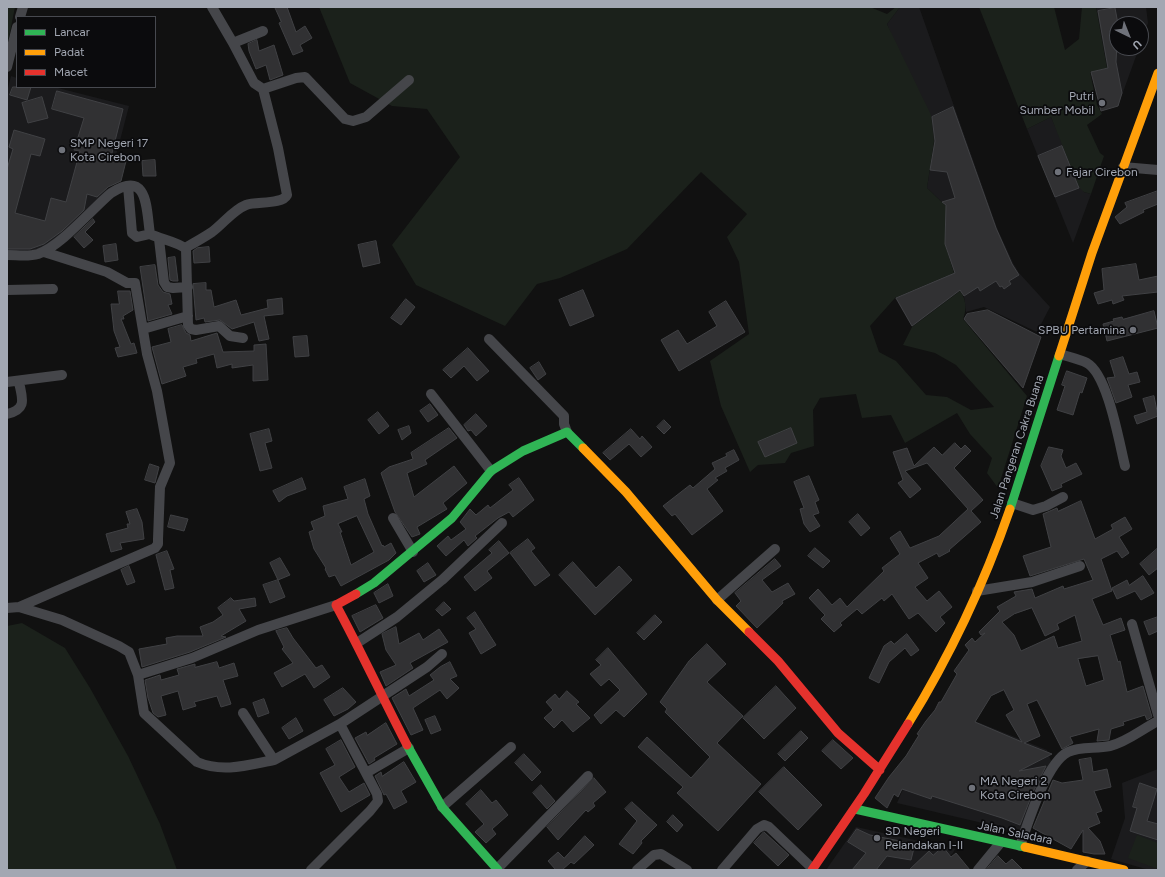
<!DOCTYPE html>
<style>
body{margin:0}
#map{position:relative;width:1165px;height:877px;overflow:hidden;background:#111;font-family:Figtree,sans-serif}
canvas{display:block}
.frame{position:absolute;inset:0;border:8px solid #a2a7b2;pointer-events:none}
.legend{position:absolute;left:16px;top:16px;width:140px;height:72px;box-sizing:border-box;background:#0b0b0d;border:1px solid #47494f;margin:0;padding:5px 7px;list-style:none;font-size:12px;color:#a2a7b2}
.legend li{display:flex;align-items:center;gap:8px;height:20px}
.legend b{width:20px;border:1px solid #47494f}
.north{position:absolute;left:1109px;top:16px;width:40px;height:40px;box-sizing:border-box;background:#0b0b0d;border:1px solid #47494f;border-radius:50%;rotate:137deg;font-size:11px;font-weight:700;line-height:16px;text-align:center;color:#a2a7b2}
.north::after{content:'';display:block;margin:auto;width:14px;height:18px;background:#6f727a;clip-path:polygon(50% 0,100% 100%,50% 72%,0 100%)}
</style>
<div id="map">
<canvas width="1165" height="877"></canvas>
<div class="frame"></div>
<ul class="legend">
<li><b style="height:5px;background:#30b455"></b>Lancar</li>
<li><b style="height:5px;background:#ff9f0a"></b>Padat</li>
<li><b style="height:5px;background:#e5322d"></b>Macet</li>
</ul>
<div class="north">U</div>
</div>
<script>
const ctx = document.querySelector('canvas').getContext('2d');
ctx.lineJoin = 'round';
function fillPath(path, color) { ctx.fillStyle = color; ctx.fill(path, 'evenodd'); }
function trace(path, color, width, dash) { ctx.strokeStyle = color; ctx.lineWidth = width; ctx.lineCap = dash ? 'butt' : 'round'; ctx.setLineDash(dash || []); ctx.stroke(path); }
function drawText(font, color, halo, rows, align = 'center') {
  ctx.font = font + ' Figtree,sans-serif'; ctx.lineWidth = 3.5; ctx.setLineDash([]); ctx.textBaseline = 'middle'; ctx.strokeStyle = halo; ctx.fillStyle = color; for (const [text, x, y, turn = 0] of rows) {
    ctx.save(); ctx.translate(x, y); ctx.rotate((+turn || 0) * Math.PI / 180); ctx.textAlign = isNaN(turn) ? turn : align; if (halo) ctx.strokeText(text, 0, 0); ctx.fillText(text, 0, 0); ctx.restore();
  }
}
const built = new Path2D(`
 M900,7H919L997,228L1013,263L1019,273L1050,307L1037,332L984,307L966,312L964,296L960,291L912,327L895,298L954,272L945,244L946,206L927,188L934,141L887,24Z
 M1096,7H1146L1148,23L1141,42V24H1117V48H1139L1118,106L1107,68Z
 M11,76L17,78V87H54L129,106L106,194L44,250L7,251V92Z
 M1051,117L1084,192L1091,194L1073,243L1027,129Z
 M970,719L1047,750L1051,761L1021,832L897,803L910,773Z
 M1158,769V870H1149L1111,859L1125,818L1122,783Z
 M856,827L955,849L953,853L935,870H826Z`);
const green = new Path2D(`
 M7,7H15L7,47Z
 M319,7H870L887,14L896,7H900L887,24L931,115L934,141L927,188L946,206L945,244L954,273L895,298L870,326L879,352L896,361L926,395L947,397L971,410L994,407L956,365L935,353L903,345L912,327L960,291C966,299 967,309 963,319L1027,396L998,488L987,473L992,458L970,434L957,413L905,443L891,415L862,418L856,394L820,398L813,410L814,446L791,453L785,463L758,465L750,472L721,406L710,361L749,334L739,262L727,237L747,214L701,172L627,249L560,278L537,284L505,326L416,285L392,245L460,157L427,109L392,106L350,83Z
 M979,7H1054L1065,50L1079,39L1082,7H1096L1107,68L1090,72L1097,105L1102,114L1087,125L1100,153L1104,156L1091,194L1084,192L1079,187L1051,117L1027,129Z
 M22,623L65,648L90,688L128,756L160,824L177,870H7V626Z
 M1137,835L1158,843V869L1128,858Z`);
const building = new Path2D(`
 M275,7H287L296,32L305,26L312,38L300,45L303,51L293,55L279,23L281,22Z
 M1115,8L1118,24L1116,62L1122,93L1118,106L1101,111L1091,72L1108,68L1098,11Z
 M257,40L259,51L274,45L283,75L270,80L266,65L256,69L249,51L248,44Z
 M13,87H31L27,100L10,95Z
 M57,91L123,109L111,157L126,161L121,181L108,187L97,197L87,194L84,210L62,231L44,244L30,249H7V169L13,149L9,147L14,130L45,139L40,156L31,154L15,213L45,221L51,198L66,202L80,151L74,150L84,118L52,109Z
 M42,97L48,118L28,123L22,103Z
 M953,107L996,228L1012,264L1019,275L1009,281L1011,284L1004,289L1002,286L1000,287L996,281L980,291L978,287L964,296L960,290L912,326L896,298L955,273L945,244L946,205L942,202L955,198L947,172L930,170L935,141L932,117Z
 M1062,146L1079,188L1055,197L1038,156Z
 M155,160L156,176H143L142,161Z
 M1158,191V204L1143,210L1144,212L1120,224L1115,217L1127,207L1125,203Z
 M93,219L95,222L85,232L93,240L84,248L74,237Z
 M376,241L380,263L363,267L358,245Z
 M116,244L118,260L105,262L103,246Z
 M209,247L210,262L194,263L193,251L197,248Z
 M175,257L178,281H173L170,280L168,258Z
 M1136,264L1139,280L1158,276V292L1122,296L1124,300L1113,304L1112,300L1098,304L1094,293L1104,290L1102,269Z
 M155,265L158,285L163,292L170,294L172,304L168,305L172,314L148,321L140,267Z
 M206,283V290H211L214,307L236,300L241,315L268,308L267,300L282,298L283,314L264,316L269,339L259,341L254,322L232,329L220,320L205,322L204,318L196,320L193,284Z
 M583,290L594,316L570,326L559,300Z
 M118,291H130L133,310L123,316L124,319H121L131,344L134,343L137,353L118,357L115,348L120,347L114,331L111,304H119Z
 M406,299L415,307L401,325L391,318Z
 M726,301L745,332L679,371L661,340L678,330L687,344L717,326L709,312Z
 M988,310L1041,337L1023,388L964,319L967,314Z
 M1154,311L1158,328L1107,341L1103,324L1114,321L1113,319L1122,317L1123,319Z
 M182,325L186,333L190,335L191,341L217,333L223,352L254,351V345L266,344L268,380L253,381V365L232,368V364L217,368L214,354L196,359L197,363L183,367L186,376L162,384L152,347L171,342L168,329Z
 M307,336L309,356L295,357L293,337Z
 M468,348L489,371L477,381L464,366L451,378L443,370Z
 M1123,357L1129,374L1137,372L1140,382L1128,385L1132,397L1116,403L1107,378L1115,377L1110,361Z
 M539,362L546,374L538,380L530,368Z
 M1067,371L1087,378L1082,393L1080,392L1073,415L1057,410L1065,386L1062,385Z
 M1154,396L1158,416L1137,424L1134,416L1147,412L1143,399Z
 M430,404L438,415L428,422L420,411Z
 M378,412L389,426L379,434L368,420Z
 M476,414L487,426L476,436L471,430L468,431L464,425Z
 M664,420L671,427L664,434L657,427Z
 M409,426L411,433L402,440L398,430Z
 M449,428L457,438L425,460L427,464L407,473L414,497L454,466L467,483L443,503L447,509L417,527L420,534L412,537L395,512L381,473L389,467L413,459L411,453Z
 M791,428L797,443L765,457L758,442Z
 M269,429L272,441L265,443L272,468L260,471L250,434Z
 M631,429L640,439L642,436L652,447L641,457L629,444L610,460L603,453Z
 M955,443L961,449L965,445L971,451L954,468L983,500L971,511L981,522L949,550L950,551L939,557L937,553L918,563L928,578L915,587L927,601L939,591L952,607L940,617L945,623L936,632L918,613L909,619L892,594L884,601L882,598L862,614L857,609L840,623L842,625L834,632L821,619L825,615L809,598L818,589L832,605L840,598L847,607L884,571L882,568L900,554L890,538L900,531L910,548L939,536L968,509L927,463L905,471L921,489L910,498L898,483L903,480L893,452L907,448L914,466L934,447L942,455Z
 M1049,447L1063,450L1061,456L1066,468L1076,463L1082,474L1061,484L1062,487L1052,491L1041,466Z
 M734,450L739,460L725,468L727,471L715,478L718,480L707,489L723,511L692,535L675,514L672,516L663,506L690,485L693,488L715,469L712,463L727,456L726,454Z
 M150,464L159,467L155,483L145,480Z
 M809,476L819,500L815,502L819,513L813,515L820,526L810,532L804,524L800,509L804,508L794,482Z
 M302,478L306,489L287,496L279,502L273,491Z
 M519,478L534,500L513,517L509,512L498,518L475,536L477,538L468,546L464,540L446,556L437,546L448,536L451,540L466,529L460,522L470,509L476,515L488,505L490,508L513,490L509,485Z
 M365,479L370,496L364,499L368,514L382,546L383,545L384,547L391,543L396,553L389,560L341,586L335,575L329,577L325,569L326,568L314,549L309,532L314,530L311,522L325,516L323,506L348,499L344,487ZM357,516L374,552L351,565L340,532H342L338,524Z
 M1081,501L1095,539L1113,529L1111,525L1125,517L1132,529L1119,537L1129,553L1122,558L1117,551L1101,559L1112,591L1092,599L1103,625L1121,618L1125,630L1110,635L1118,662L1120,661L1127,692L1143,686L1152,717L1147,720L1145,715L1123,722L1124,725L1111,729L1109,740L1097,741L1099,729L1070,737L1073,743L1062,749L1037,700L1027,704L1040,736L1024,743L1052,754L1019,771L1046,766L1033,792L1020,825L1002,818L932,796L931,799L902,789L898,797L894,794L887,808L875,798L889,777L906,756L919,735L917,734L926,721L935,710L939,702H941L957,674L954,671L969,650L965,645L972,638L975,642L985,633L981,635L979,632L1000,611L997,607L1016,596L1014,592L1032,589L1035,598L1063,586L1064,589L1093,580L1084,559L1030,576L1023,556L1051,547L1043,514L1057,508L1058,511ZM1032,608L1045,636L1059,629L1057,624L1075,615L1082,641L1058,648L1054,636L1021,651L1014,635L1002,622L1014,614ZM1098,656L1104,680L1086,686L1078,659ZM1004,690L1014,710L1006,715L1022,742L975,722L991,696Z
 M137,509L142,522L144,539L120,543L122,549L111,552L106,534L128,528L127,524H130L126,512Z
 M858,514L870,528L861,536L849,522Z
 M171,515L188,519L184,531L168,527Z
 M528,539L535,548L531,551L550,575L535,586L510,553Z
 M499,541L509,553L487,571L492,578L475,591L464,577L492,553L489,550Z
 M815,548L830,561L823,568L808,556Z
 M1158,548V568L1149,575L1140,564Z
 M167,551L174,569L170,570L174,588L165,590L156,555Z
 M280,558L290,575L278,580L270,563Z
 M775,559L781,566L762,580L772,592L788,583L795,594L782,601L783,603L757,628L736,606L741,601L735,593Z
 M573,562L596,588L619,566L632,580L595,615L559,575Z
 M428,563L436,575L424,582L417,571Z
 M129,566L135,582L127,585L121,570Z
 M1143,576L1154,593L1141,600L1135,591L1117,599L1112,588L1127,580L1129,585Z
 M278,580L285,597L270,603L263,585Z
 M388,584L393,596L379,603L374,593Z
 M231,598L234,601L255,598L256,606L239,609L246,621L221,636L226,637L190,652L142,667L139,649L167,644L166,638L177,636H203L200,627L213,622L223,615L218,608Z
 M444,602L451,609L442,616L436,610Z
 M376,605L383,618L360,632L352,616Z
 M475,612L496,645L481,654L469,633L476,629L467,618Z
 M655,615L662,622L644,640L637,633Z
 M1158,617V631L1149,635L1144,622Z
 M396,627L399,644L419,633L423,640L439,629L448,642L410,663L413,668L386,686L380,672L396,665L386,650L382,634Z
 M287,628L293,638L316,668L322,665L330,677L314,688L305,674L282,687L274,673L293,663L282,649L284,647L276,631Z
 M907,634L919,650L911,656L905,648L889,662L879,683L869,678L884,646L891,641L894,644Z
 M707,644L726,664L707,682L743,716L717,743L761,784L718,831L677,793L683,787L638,747L647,737L691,778L710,757L665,712L667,709L660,702L689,661Z
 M608,648L647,694L624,717L616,710L601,724L594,715L620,690L609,679L601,686L590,674L601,665L596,660Z
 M217,662L219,668L234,663L238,676L223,680L231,704L221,707L217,696L194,702L196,706L183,710L178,691L161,696L166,715L158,717L153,713L148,698L145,680L160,675L161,680L179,675L177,669L195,664V667Z
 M450,662L457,676L450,679L459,688L447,699L440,690L413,708L423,730L411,735L392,698L406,689L409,696L434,680L430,675L440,667Z
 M776,686L796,708L764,739L743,718Z
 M343,688L356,702L348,709L334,716L324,700Z
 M567,691L579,702L576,704L590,718L573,732L562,720L554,728L544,718L553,710L546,702L555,694L559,699Z
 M264,699L269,713L258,717L253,703Z
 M435,716L441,730L431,734L425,720Z
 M296,718L303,731L289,739L282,728Z
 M386,723L397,744L374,758L375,760L369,764L355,738L366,732L367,735Z
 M801,731L808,738L785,761L778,754Z
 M341,740L355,767L339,777L349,792L364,783L370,795L341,812L320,773L335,765L326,749Z
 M833,740L853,758L841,769L822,751Z
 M524,754L541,772L532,781L515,763Z
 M1091,758L1093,772L1107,769L1111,787L1094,791L1102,811L1096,813L1100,823L1088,828L1100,841L1105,854H1094L1083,852V830L1071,849L1033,828L1053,780L1062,783L1083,780L1079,760Z
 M404,762L416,782L401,791L407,802L394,809L386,794L384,795L375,776L381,772L382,776Z
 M784,767L822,805L798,830L759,792Z
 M594,778L606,792L593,803L595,806L588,812L586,810L558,840L547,827Z
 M1140,783L1157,789L1147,821L1158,824V840L1130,831L1137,808L1133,807Z
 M541,785L555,801L547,809L533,793Z
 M481,790L492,803L496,800L508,815L492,829L496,834L486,843L475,832L484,824L466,804Z
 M632,802L657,825L641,841L642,843L633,854L619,844L637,821L625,809Z
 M673,815L683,825L677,832L667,822Z
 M857,829L870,835L915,844L911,860L887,856L876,870H852L866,853L848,842Z
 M764,832L789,855L778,866L754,843Z
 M585,836L594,845L574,864L571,862L562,870H556L548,861L558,852L564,858Z
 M943,847L951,857L956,853L970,870H909L929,851L933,855Z
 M998,856L1006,864L1012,859L1023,870H986Z`);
const street = new Path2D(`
 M212,7L233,43L263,31
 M20,17L23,7
 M233,43L254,83L263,89L296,78L305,77L345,119L353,121L366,117L409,80
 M7,67L17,27
 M1123,167L1158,170
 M150,234C160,239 179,242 186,249L188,325L191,329L196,330L219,326L230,336L243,338
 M159,239L164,282L167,287L173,288L188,287
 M185,248C194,243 203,238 212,232C223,224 233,210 246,205C256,201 282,205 287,195L278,148L263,89
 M7,255C17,255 28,257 38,254C61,246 91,210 111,193C149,169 146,209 150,234L137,237L132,233L128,186
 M7,290L53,289
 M143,329L188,316
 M489,339L564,416V424L567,432
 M1060,354C1069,357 1079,359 1087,363C1108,375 1119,442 1125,466
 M7,382L62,375
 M431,394L491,471
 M7,414C28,409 22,398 19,382
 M1012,503L1033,510L1046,506L1063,497
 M393,518L413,552
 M977,591L1032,582L1080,566
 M717,600L775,549
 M19,607L62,620L119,646L129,652L138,675L192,658L258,630L336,605
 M7,608L19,607L155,548L158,544V539L160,487L170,463L157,391L147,354L135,283H127L107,272L44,252
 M1132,624L1158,715
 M357,643L397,617L442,580L502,523
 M138,675L144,713L197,762C223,773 248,765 274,760
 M243,713L274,760L340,724L377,794L378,801L370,811L311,870
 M340,724L427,667L442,654
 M366,773L409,748
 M442,807L511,747
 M1020,846C1028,823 1046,763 1068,752C1080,746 1096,749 1110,746C1127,742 1142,729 1158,721
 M496,870L588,776
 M637,870L654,855L661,854L687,870
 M722,870L757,829L764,825L769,827L813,869
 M978,870L1001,842
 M1077,870L1087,861`);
const fast = new Path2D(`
 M1010,509L1059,356
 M356,594L374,583L452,518L491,471L523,451L567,432L583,448
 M407,745L442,807L498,870
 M855,809L1025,847`);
const slow = new Path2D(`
 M1059,356L1092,253L1158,73
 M583,448L626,492L717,600L749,632
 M908,724C950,656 984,584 1010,509
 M1025,847L1124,870`);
const jam = new Path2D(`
 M356,594L336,605C361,651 383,699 407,745
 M749,632L778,661L838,733L880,770
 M812,870L864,794L908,724`);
const markers = [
 [1102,103,4,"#6f727a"],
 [62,150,4,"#6f727a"],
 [1058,172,4,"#6f727a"],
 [1133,330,4,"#6f727a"],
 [972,788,4,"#6f727a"],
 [877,838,4,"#6f727a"]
];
const poiNames = [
 ["Putri",1094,96,"right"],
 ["Sumber Mobil",1094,110,"right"],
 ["SMP Negeri 17",70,143],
 ["Kota Cirebon",70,157],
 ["Fajar Cirebon",1066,172],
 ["SPBU Pertamina",1125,330,"right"],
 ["MA Negeri 2",980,781],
 ["Kota Cirebon",980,795],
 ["SD Negeri",885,831],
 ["Pelandakan I-II",885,845]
];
const streetNames = [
 ["Jalan Pangeran Cakra Buana",1017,447,-72],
 ["Jalan Saladara",1015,833,12]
];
fillPath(built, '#1b1b1d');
fillPath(green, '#1b211b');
fillPath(building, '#313133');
trace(building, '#404144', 1);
trace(street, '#45464a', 10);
trace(fast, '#30b455', 9);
trace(slow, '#ff9f0a', 9);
trace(jam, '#e5322d', 9);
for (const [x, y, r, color] of markers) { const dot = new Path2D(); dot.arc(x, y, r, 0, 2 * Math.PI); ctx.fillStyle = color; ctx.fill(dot); trace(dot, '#0b0b0d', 1.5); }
drawText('12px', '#a2a7b2', '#0b0b0d', poiNames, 'left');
drawText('12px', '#a2a7b2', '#0b0b0d', streetNames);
</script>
